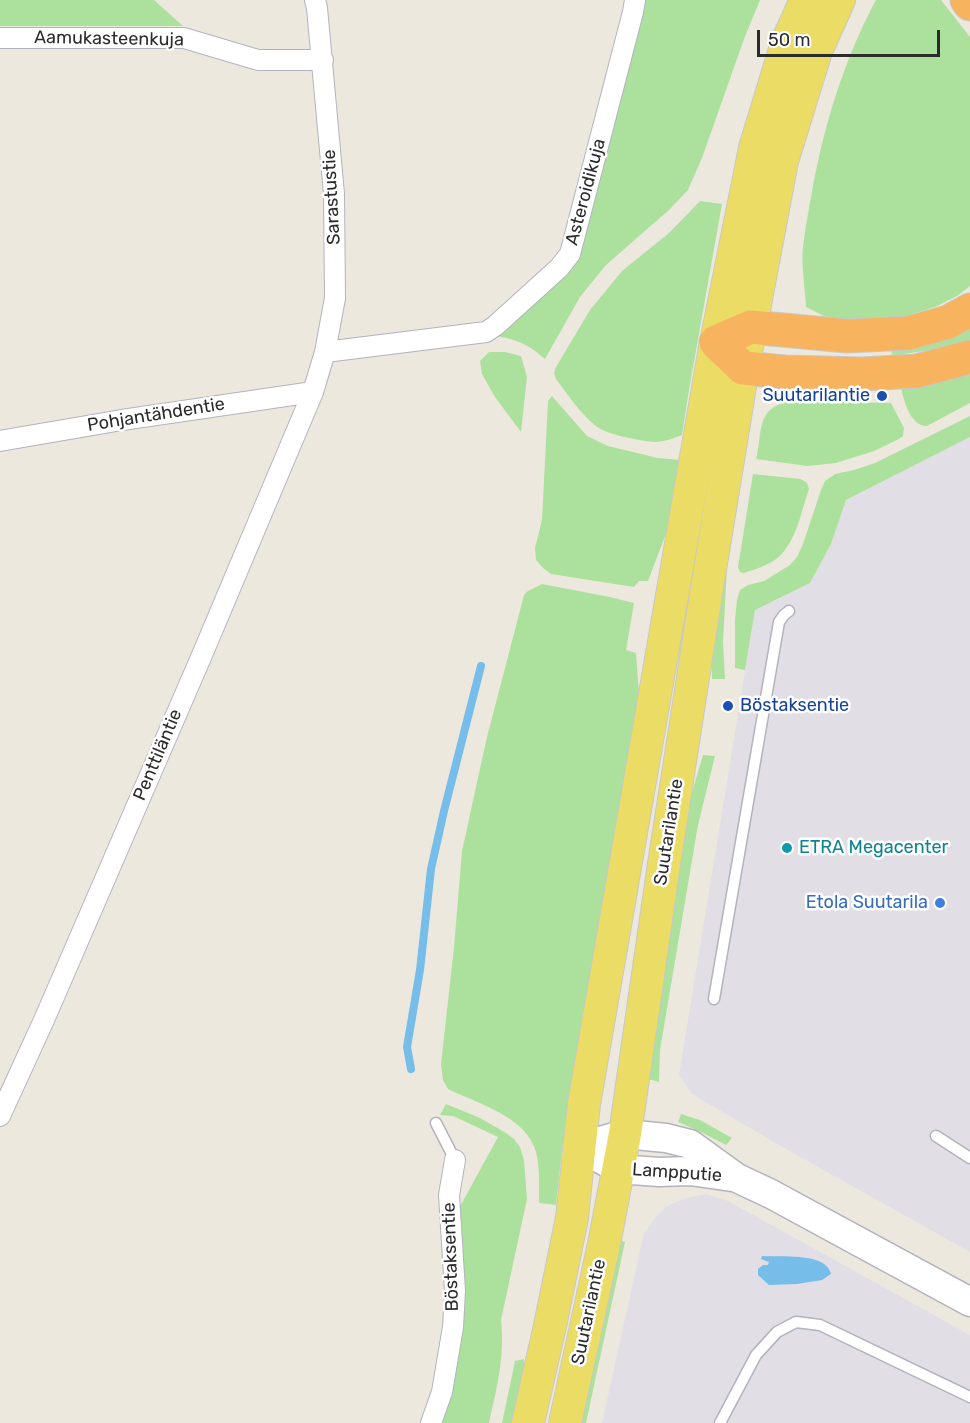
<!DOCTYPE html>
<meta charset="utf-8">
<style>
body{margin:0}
#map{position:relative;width:970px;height:1423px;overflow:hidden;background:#ede8de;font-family:Rubik,sans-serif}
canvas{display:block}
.scale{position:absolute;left:757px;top:30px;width:183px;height:27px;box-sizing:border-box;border:3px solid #2b2b2b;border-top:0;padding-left:8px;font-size:18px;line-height:21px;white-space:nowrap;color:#2b2b2b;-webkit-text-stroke:4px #fff;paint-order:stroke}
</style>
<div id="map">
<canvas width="970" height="1423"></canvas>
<div class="scale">50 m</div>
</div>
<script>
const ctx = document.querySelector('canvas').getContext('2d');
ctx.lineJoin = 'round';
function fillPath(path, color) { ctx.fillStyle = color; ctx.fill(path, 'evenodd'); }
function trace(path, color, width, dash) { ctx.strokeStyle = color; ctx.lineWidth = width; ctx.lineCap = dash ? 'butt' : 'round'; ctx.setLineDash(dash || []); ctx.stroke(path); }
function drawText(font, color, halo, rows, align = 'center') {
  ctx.font = font + ' Rubik,sans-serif'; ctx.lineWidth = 5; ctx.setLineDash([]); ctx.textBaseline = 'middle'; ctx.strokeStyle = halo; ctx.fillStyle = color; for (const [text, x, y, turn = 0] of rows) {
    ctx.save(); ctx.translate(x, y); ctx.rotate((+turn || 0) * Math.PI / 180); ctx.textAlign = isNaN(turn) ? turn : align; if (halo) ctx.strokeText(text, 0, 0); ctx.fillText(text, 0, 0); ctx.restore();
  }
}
const industrial = new Path2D(`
 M970,437V1252L779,1145L692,1094L679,1075L755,610L810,583L831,544L846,500Z
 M707,1194L728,1201L970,1335V1423H602L644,1233L656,1217L666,1207L685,1198Z`);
const green = new Path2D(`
 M0,0H154L183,26H0Z
 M642,0H760L744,39L702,158L688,190L669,210L606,265L580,297L545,359C528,344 519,341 498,336L568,268Z
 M876,0H941L970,37V286L957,296L935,307L900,318L842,320L824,316L806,307C805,287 801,266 803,247C805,230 808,213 811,197C823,129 843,61 876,0Z
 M700,201L722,204L689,390L682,435C674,438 665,442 655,442C641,441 607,435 596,426C580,413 568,395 556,379L554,373L556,367L590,310L622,271L669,233Z
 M970,326V342L955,346L892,356L891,346Z
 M489,352H505L521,356L527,377L521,432L495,397L482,374L480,361Z
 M970,370V403L927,426C911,427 903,400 901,386Z
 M552,396L587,436L608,446L658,458L682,460L675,510L648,581H639L634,587L551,574L543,568L536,560L535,548L542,520L548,401Z
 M790,401L891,403L904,428L903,436L899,439L874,451L836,463L807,466L756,459C763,432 755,408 790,401Z
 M970,416V437L846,500L831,544L810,583L755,610L745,670L735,668V619L737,600L740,590L748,585L764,581L790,565L797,557L803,544L821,490L825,481L835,474L854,470L875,463Z
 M753,474L801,479L807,483L809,489C802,509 798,533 785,550C776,563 759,568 744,573L740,572L738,567Z
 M728,548L723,642L725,679H712L710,635Z
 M542,584L610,597L634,603L626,650L636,653L640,707L586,1005L562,1150L556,1205L539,1203C539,1186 540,1168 536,1152C526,1116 478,1104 448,1089L443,1080L441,1064L454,947L462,851L487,737L524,595L528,591Z
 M703,755L715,756L698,825L660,1050L659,1082L648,1079L684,819Z
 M446,1104L480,1118L506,1133L514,1139L520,1147L524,1160L527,1199L501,1320C505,1357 497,1387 489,1423H441L458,1363L463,1312L457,1212L498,1137L453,1116L440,1115Z
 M681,1114L700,1120L732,1138L726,1145L701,1132L678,1122Z
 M619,1240L625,1242L586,1423H576Z
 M524,1359V1370L514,1423H502L515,1361Z`);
const water = new Path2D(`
 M762,1256C779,1257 827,1252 831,1274L822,1280L797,1284L769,1285L758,1275V1269L763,1265H768L769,1262L761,1259Z`);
const stream = new Path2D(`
 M411,1069L407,1047L420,970L431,869L444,811L481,666`);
const lane = new Path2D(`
 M714,999L779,622L784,615L789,611
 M436,1123L455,1160
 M936,1136L970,1158
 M720,1423L756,1355L777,1332L796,1322L820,1325L970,1397`);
const street = new Path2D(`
 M0,38H184L258,60H323
 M325,352L486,332L495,326L559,268L570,254L633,12L635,0
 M0,441L122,420L313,392
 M0,1116L44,1020L202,655L313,392L325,352L335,298L334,194L317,8L315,0
 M431,1423L442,1392L453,1327L455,1291L449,1195L455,1160`);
const secondary = new Path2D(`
 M579,1147L625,1134L666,1138L690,1144L737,1178L771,1194L970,1302
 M599,1158L618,1169L659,1172L690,1171L732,1177`);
const primary = new Path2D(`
 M528,1423L550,1326L572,1218L584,1104L716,342L755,148L788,40L806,0
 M565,1423L604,1244L625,1134L664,864L706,594L743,368L782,161L816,51L839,0`);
const highway = new Path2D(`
 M967,0L970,4
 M970,310L948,322L909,333L847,336L751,327L716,342L743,368L784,372L862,374L917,371L970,357`);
const markers = [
 [882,396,6,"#1a4fb4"],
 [728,706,6,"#1a4fb4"],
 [787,848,6,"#0f9aa8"],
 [940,903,6,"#3f7fe0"]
];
const streetNames = [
 ["Aamukasteenkuja",109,39,1],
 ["Asteroidikuja",586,192,-75],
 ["Sarastustie",332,197,-93],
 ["Pohjantähdentie",156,415,-9],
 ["Penttiläntie",158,755,-67],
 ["Suutarilantie",669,832,-81],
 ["Lampputie",677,1173,4],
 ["Böstaksentie",451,1257,-92],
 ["Suutarilantie",589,1312,-78]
];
const transitNames = [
 ["Suutarilantie",870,396],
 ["Böstaksentie",740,706,"left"]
];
const cultureNames = [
 ["ETRA Megacenter",799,848]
];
const shopNames = [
 ["Etola Suutarila",928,903]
];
fillPath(industrial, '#e1dee5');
fillPath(green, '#ace19d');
fillPath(water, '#76bdea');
trace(stream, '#76bdea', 8);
trace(lane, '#b2b3be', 13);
trace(street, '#b2b3be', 22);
trace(secondary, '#b2b3be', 31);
trace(primary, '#c8c8c8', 34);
trace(highway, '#c8c8c8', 35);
trace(lane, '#fff', 10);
trace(street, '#fff', 20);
trace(secondary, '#fff', 28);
trace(primary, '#ebdc65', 32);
trace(highway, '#f8b35e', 33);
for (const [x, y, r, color] of markers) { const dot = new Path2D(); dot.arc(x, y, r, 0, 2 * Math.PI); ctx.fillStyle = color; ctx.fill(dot); trace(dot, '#fff', 2); }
drawText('18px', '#2b2b2b', '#fff', streetNames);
drawText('18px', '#164399', '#fff', transitNames, 'right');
drawText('18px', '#0d838f', '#fff', cultureNames, 'left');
drawText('18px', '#366cbe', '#fff', shopNames, 'right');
</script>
